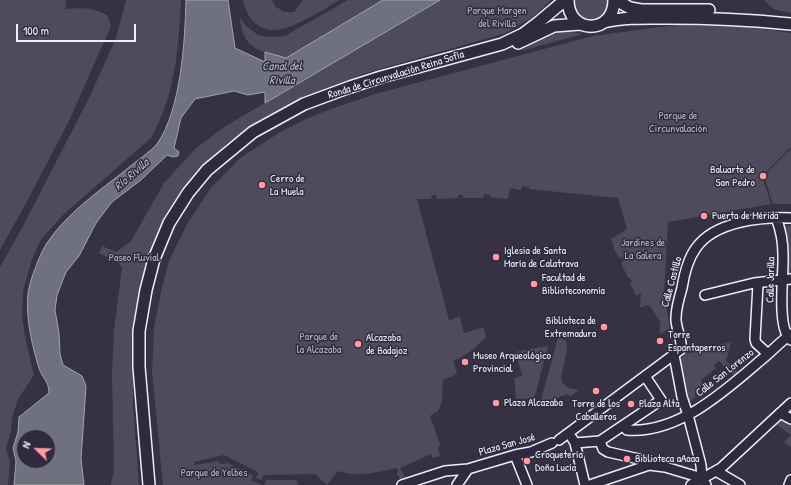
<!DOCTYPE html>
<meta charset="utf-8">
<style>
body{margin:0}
#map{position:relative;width:791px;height:485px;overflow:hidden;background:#363244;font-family:"Patrick Hand",sans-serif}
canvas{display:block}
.north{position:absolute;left:16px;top:429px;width:40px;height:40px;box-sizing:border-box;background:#2f2a3d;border:1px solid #797a88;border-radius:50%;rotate:293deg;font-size:11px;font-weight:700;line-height:16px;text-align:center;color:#e8f1f8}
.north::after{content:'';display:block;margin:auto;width:14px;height:18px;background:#ff9aa2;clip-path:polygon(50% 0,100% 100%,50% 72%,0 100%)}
.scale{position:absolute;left:16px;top:24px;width:120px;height:18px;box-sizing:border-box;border:2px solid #e8f1f8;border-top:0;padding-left:5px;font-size:12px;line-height:14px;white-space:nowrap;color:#e8f1f8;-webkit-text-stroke:3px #2f2a3d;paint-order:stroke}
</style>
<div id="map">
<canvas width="791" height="485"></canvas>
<div class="north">N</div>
<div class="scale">100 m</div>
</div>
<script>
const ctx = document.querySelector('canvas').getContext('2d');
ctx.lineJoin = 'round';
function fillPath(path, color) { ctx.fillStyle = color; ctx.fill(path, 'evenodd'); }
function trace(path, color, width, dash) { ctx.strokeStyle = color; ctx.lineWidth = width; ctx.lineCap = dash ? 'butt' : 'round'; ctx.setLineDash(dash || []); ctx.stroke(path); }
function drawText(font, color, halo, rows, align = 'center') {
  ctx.font = font + ' "Patrick Hand",sans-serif'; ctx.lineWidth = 3; ctx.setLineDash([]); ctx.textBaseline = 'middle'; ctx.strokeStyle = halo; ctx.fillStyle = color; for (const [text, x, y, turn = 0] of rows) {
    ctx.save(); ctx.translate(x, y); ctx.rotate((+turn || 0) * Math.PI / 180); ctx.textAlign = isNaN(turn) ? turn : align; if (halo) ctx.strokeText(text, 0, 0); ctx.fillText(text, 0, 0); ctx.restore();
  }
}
const green = new Path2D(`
 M0,0H66L65,9C84,8 91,7 108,16L111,26L69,121L24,207L0,250Z
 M126,0H181C179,47 175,96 151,138L65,213L41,239L31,262L23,291L22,316L26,341L34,375L18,399L12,418L11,430L6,449L10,462L8,485H0V267L22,228L90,96L116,38Z
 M243,0H272L275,6L284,12H294L303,0H339C325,9 291,30 275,30C257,31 246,16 243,0Z
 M348,0H383L286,58C259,51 242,49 240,17L246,26L258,35L268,37L285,36Z
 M440,0H551L534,16L506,33L366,73L291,105L227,143L189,183L151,251L133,332V403L139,485H111L114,469L112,374L114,330L122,268L119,263L99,253L102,246L116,252L131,241L164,183L195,149L224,127Z
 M573,0H608C611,20 581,30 574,10C573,7 573,3 573,0Z
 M764,0H791V13L775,10Z
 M679,25C716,26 754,26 791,33V147L762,176L771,204L668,222L664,294L670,328L660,334V322L650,306L647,305L643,307H640L641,293L636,296L630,283L632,282L630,278H628L621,263L624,261L622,257L619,258L613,247L614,246L611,239L627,229L618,198L529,189V187L522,186L521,190L510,188L508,199L490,197V195L484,194L483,198H463V195H458V198L437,199L436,195H432L431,199H417L449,320L460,317L464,333L484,327L486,337C476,347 467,356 453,361L457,374L443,380L442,401L438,411L430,416L440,444L438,449L440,456L433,458L431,454L400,468L405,477L400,479L397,473L399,472L397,468C377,472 359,478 338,471L327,485L315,474L264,475L261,480L256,478L258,472L224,455L194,462L195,465L219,461L220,464H225L226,462L253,475L251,480L262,485H163L152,372L154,328L162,287L169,261L187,224L210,189L240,158L282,131L306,119L331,109L375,94L593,36L644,29Z
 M566,31L583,34L520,51L545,36Z
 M791,149V204H773L764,176Z
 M784,226H791V277L785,278Z
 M558,338L565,340C571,349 560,369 562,382L568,388L579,390L570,397L568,394L542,403L541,400Z
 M731,342L726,361L740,374L736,378L719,361L714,365L716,368L701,380L703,384L701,386L702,389L694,394L696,397L686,404L678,362L686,353H690Z
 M548,346L535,396L533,398L516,399L514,378L521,376L522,374L515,352Z
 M779,417L791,422V447L784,442L791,435L773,422Z
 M266,480H294L298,482L297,485H264Z`);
const water = new Path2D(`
 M186,0H228L235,48L265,62V52L286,58L383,0H440L265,103V92L248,95L234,91L195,99L181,118L174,148L179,152L178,156L173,157L167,155L141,180L112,202L96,223L79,256L66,272L57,295L55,310L59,333L60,354L63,365L82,376L86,386L81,459L84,485H14L16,461L13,448L18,432L19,417L49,393C49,381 42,378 39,368C32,346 24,311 29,288C32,275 40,254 47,243C67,213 99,191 127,169C135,162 150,152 157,144C181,110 185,41 186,0ZM24,437H48V461H24Z`);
const minor = new Path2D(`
 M776,218C781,230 783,242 783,255C784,273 776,329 791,340
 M758,284L755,339L756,343L768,354
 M705,295L754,283L791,279
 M674,355L682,397L688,415L701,465L702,478L706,485
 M780,413L791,419
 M623,426L627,430C678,434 725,391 761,360C771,352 780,342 791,334
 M572,438L575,443L585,485
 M559,440L680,350C684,342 675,327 676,318C676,308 679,298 682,288C684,275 688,259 696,248C715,221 761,217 791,218
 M600,441L603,449L608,452L639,459L649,465L665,467L702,478
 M575,443L600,441L661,400L645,376
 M515,455L527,485
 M716,471L740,485
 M402,485L445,471L468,469L515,455L531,452L552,443
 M457,485L468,469
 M590,485L649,465
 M691,485L721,468L791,403
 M789,485L791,480`);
const major = new Path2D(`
 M568,0C568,35 614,35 614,0
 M616,0L630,8L641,10H709
 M604,22C625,17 647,18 668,18C710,18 750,20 791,24
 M518,43L554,26L580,24
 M149,485L139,367V331L146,290L154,259L169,223L188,193L207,170L253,132L304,104L350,87L381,77L502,44L523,34L540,21L565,0`);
const markers = [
 [763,176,4,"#ff9aa2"],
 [262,185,4,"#ff9aa2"],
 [704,216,4,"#ff9aa2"],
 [496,257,4,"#ff9aa2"],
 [534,284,4,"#ff9aa2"],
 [604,327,4,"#ff9aa2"],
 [660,341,4,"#ff9aa2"],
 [358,344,4,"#ff9aa2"],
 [465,362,4,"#ff9aa2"],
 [596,391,4,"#ff9aa2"],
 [496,403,4,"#ff9aa2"],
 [631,404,4,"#ff9aa2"],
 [627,459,4,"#ff9aa2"],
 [527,461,4,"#ff9aa2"]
];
const parkNames = [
 ["Parque Margen",497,11],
 ["del Rivilla",497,24],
 ["Parque de",678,116],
 ["Circunvalación",678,129],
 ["Jardines de",643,243],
 ["La Galera",643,256],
 ["Paseo Fluvial",134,258],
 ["Parque de",319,337],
 ["la Alcazaba",319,350],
 ["Parque de Yelbes",214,473]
];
const streetNames = [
 ["Ronda de Circunvalación Reina Sofía",396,75,-17],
 ["Calle Jarilla",771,280,-89],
 ["Calle Castillo",672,282,-75],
 ["Calle San Lorenzo",725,373,-38],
 ["Plaza San José",507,445,-16]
];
const poiNames = [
 ["Baluarte de",755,170,"right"],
 ["San Pedro",755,183,"right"],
 ["Cerro de",270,179],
 ["La Muela",270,192],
 ["Puerta de Mérida",712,216],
 ["Iglesia de Santa",504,251],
 ["María de Calatrava",504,264],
 ["Facultad de",542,278],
 ["Biblioteconomía",542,291],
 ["Biblioteca de",596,321,"right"],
 ["Extremadura",596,334,"right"],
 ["Torre",668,335],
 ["Espantaperros",668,348],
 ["Alcazaba",366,338],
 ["de Badajoz",366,351],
 ["Museo Arqueológico",473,356],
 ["Provincial",473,369],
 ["Plaza Alcazaba",504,403],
 ["Torre de los",596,404,"center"],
 ["Caballeros",596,417,"center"],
 ["Plaza Alta",639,404],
 ["Croquetería",535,455],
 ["Doña Lucía",535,468],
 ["Biblioteca aAaaa",635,459]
];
const waterNames = [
 ["Canal del",282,67],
 ["Rivilla",282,81],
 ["Río Rivilla",132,175,-41]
];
fillPath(green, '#4d4b5c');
fillPath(water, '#70717f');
trace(water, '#a0a4af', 1);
trace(minor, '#e8f1f8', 12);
trace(major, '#e8f1f8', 14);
trace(minor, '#2f2a3d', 9);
trace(major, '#2f2a3d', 11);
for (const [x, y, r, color] of markers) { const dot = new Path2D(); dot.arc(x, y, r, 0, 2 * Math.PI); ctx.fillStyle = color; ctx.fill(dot); trace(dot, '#2f2a3d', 1.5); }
drawText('11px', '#b2b7c1', '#2f2a3d', parkNames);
drawText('11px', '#e8f1f8', '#2f2a3d', streetNames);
drawText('11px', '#e8f1f8', '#2f2a3d', poiNames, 'left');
drawText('italic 12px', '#b2b7c2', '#2f2a3d', waterNames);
</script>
